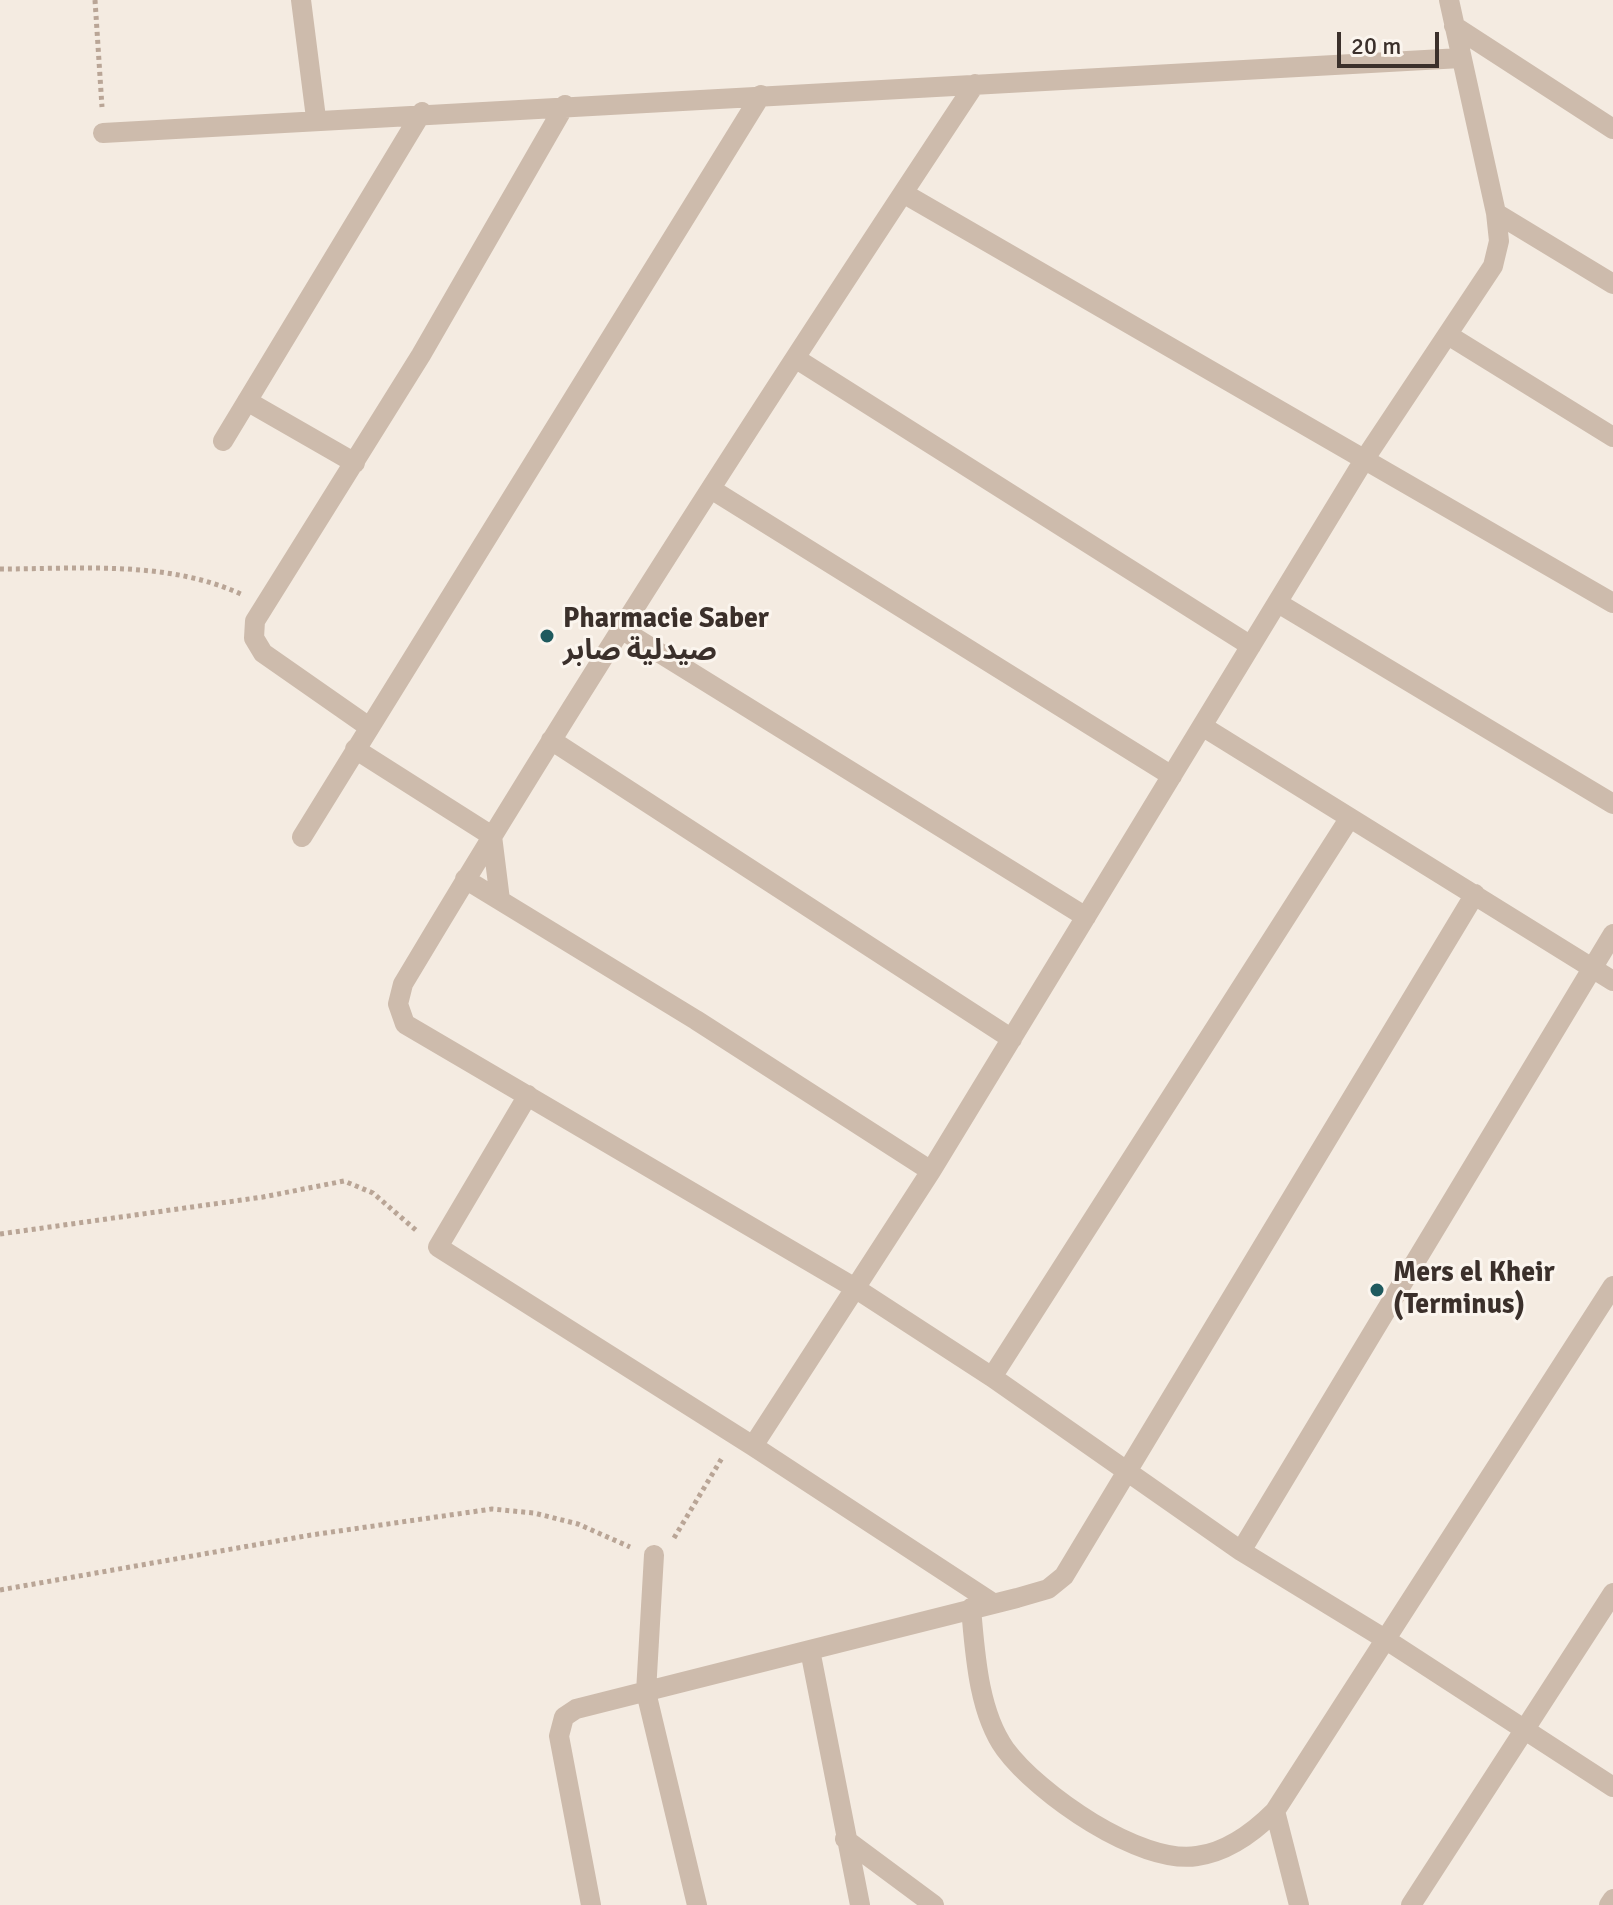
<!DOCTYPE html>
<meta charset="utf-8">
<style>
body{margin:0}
#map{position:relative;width:1613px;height:1905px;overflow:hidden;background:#f4ebe1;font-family:Signika,sans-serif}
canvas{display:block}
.scale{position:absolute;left:1337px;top:32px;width:102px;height:36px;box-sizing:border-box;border:4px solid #3b302b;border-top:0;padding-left:10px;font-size:24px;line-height:28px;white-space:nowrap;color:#3b302b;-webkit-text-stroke:6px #fbf5ee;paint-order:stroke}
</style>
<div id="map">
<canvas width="1613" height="1905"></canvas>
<div class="scale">20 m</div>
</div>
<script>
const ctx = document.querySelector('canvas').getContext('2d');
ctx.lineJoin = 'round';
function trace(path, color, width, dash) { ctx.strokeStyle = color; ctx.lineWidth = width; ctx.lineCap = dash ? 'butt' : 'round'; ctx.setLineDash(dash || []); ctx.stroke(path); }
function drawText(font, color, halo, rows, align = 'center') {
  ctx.font = font + ' Signika,"Noto Sans Arabic",sans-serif'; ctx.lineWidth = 6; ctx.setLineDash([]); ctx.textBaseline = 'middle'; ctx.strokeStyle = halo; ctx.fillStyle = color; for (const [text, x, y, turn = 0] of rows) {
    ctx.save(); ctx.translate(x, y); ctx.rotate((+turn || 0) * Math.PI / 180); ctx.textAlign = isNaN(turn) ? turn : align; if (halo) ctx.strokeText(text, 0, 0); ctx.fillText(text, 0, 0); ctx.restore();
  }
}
const path = new Path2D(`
 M95,0L102,107
 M0,569C81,569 168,560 243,595
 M0,1234L263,1197L344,1181L373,1193L418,1232
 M674,1538L722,1458
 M0,1590L311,1535L492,1509L534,1513L578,1524L630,1547`);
const minor = new Path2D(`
 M301,0L316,118
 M1454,26L1613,129
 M975,84C779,380 585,679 403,984L398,1004L405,1024L855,1288L992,1377L1241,1551L1385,1639L1613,1787
 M103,133L1461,58
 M903,193L1613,603
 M1496,213L1613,284
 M1448,335L1613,437
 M795,358L1251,646
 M247,401L355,463
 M223,441L422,112
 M711,489L1172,776
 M1278,603L1613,804
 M621,629L1086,917
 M1202,726L1613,981
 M369,727L263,653L254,638L255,621L421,355L565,105
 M551,740L1012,1039
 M355,749L492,836L500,900
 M302,837L761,95
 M465,879L696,1020L931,1171
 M528,1095L438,1247L753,1446L993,1603
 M992,1377L1349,819
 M753,1446L931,1171L1364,460L1493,266L1499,241L1496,213L1449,0
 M1241,1551L1613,934
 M654,1555L646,1692L697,1905
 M971,1608C975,1652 978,1711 1005,1749C1038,1794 1140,1865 1197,1856C1227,1852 1254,1832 1275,1811L1613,1286
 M1275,1811L1299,1905
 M845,1839L934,1905
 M591,1905L559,1736L564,1717L576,1709L810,1650
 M860,1905L810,1650L1017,1598L1048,1589L1064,1576L1475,894
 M1411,1905L1613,1593
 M1609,1905L1613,1899`);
const markers = [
 [547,636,8,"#1f5a5e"],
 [1377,1290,8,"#1f5a5e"]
];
const poiNames = [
 ["Pharmacie Saber",563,620],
 ["صيدلية صابر",563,652],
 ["Mers el Kheir",1393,1274],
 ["(Terminus)",1393,1306]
];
trace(path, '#b9a596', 5, [4, 4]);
trace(minor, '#cdbbac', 20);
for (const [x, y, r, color] of markers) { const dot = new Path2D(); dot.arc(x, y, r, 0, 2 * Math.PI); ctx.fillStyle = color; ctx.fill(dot); trace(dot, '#fbf5ee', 3); }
drawText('bold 28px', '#3b302b', '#fbf5ee', poiNames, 'left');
</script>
